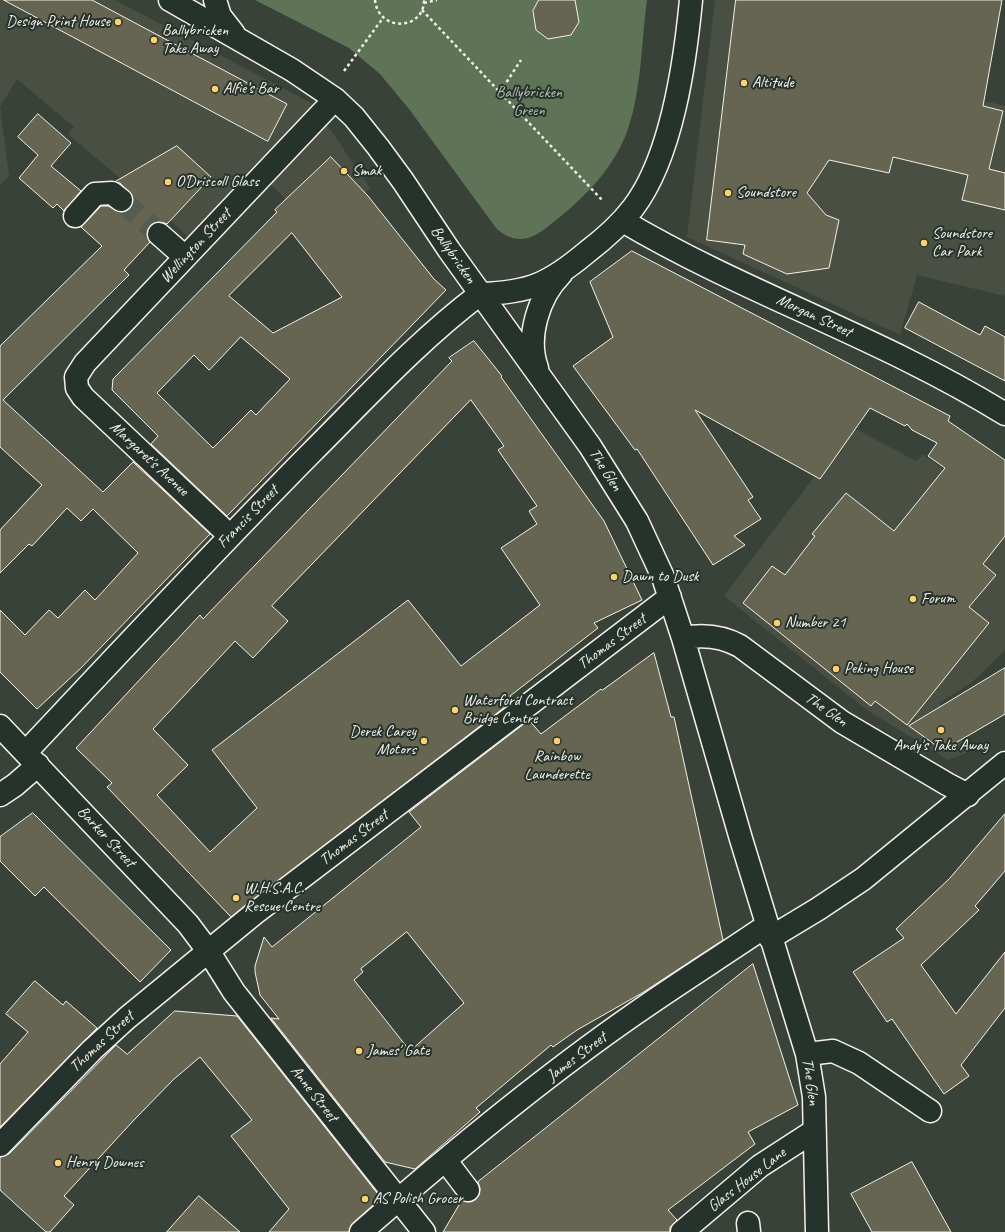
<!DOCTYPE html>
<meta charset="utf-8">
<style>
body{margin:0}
canvas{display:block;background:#394238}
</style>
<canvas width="1005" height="1232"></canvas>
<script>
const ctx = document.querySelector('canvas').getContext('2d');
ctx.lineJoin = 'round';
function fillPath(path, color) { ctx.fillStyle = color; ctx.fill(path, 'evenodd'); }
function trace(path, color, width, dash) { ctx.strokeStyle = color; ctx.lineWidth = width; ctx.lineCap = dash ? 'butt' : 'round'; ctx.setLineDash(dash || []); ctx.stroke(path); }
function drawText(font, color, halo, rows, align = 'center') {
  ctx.font = font + ' Caveat,sans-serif'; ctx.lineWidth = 4; ctx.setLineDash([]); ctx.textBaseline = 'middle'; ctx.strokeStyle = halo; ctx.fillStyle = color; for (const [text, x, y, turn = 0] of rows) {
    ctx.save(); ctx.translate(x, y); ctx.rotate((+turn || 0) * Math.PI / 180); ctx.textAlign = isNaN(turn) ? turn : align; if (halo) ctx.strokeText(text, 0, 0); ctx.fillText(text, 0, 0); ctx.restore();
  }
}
const built = new Path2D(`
 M0,0H115L313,104L370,188L321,234L253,167L188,236L68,134L74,127L17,79L0,107L9,176L0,185Z
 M715,0H957L936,89L1005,106V296L917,275L900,335L687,237Z
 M852,427L916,461L923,455L1005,512V650L971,683L939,703L968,752L948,760L867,710L724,596Z`);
const green = new Path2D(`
 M255,0H647C641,43 642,87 628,129C614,169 583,199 551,224C532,240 516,246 496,228L409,109L380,74L349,48Z`);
const building = new Path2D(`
 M4,0H92L287,104L268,141Z
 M539,0H575L579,22L571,35L548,39L536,30L533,11Z
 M736,0H1002L983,106L1003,111L989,169L1005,173V210L962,200L968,175L893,157L889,173L829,160L807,193L826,215L839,220L829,268L787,274L743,254L745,245L707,240Z
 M38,114L71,143L51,166L81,191L64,211L57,204L53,208L19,178L38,155L18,137Z
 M177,146L211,177L167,224L161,222H155L150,225L147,232L150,242L124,270L129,275L3,400L103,492L133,462L210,534L81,668L37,709L0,672V610L25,635L49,610L58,618L85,590L95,600L138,553L93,509L81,521L67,508L32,546L29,544L0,573V530L42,485L0,447V346L102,246L81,227L101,206H108L120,212L126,211L131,207L133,201L132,195L120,183L115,182Z
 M331,157L368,196L434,279L446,290L227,516L151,444L158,436L112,390L113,379L277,212L275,210ZM292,233L342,297L273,333L229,296ZM241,337L290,379L256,415L251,410L213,448L157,393L194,355L209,370Z
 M632,251L950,416L948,421L1005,460V536L983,564L996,575L969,607L989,623L907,725L875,701L871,706L743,603L772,566L785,575L815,536L812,534L846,493L894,531L945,468L928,456L937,443L912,430L907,424L905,426L870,408L820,479L695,410L753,497L748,500L761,519L734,536L745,545L713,565L637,449L635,450L573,366L613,337L590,282Z
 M919,302L980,335L985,326L1005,337V381L905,328Z
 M474,341L502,376L501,377L604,521L642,600L594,623L598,628L510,696L514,700L231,917L107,787L112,783L76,748L200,615L203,619L452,361L449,358ZM471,400L504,446L498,450L537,506L529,511L537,524L501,548L540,605L461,666L408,600L212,750L257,808L210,852L157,795L188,765L153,729L235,641L253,658L288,621L272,606Z
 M654,653L671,717H674L723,940L642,993L577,1030L553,1047L551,1045L476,1108L480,1112L415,1169L385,1162L271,1018L279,1019L260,995L255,972V966L264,937L272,947L421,827L409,812L529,720L541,734L601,689L602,690ZM407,932L464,1003L410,1051L354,980L363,972L361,969Z
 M1005,668V714L995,720L945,749L934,744L909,726Z
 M33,813L171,950L140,982L44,887L35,896L0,861V837Z
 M1005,814V871L975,906L979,910L921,965L956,1014L1005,952V1008L961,1065L969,1076L944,1094L892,1019L887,1022L853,972L904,938L896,929L949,879Z
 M753,964L798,1105L748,1132L755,1144L668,1210L677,1220L670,1227V1232H443L462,1200L470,1202L475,1200L479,1195L480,1188L478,1182Z
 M35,981L63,1005L66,1001L97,1028L0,1127V1064L28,1032L6,1014Z
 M175,1011L237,1016L354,1164L381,1198L353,1223L349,1232H269L289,1209L231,1136L252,1120L200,1057L174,1079L134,1120L64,1196L74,1205L50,1232H46L0,1190V1157L9,1154L116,1045L127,1054Z
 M912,1162L951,1232H872L851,1194Z
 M199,1196L240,1232H167Z`);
const minorTunnel = new Path2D(`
 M121,200L159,234`);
const path = new Path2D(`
 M375,0C378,32 424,31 424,0
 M424,3L437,0
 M422,10L603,201
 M344,71L383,18
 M500,92L521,60`);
const minor = new Path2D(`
 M170,0L292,70L335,99L354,117L378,147L403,181L449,250L590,446L637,521L663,577L683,638L741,839L807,1054L814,1097L817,1232
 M215,0L220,16L234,34
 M75,216L95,194L112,193L121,200
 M623,221C746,294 883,338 1005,414
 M159,234L185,257
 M480,294C530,293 550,283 587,252C604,239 620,225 633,208C672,157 685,63 691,0
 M537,368C526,338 538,297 561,274
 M229,535L83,397L77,388L76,377L85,363L335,99
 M683,638C704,634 722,636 740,646L842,722L947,784L968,795
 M0,726L188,924L209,952L234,992L424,1232
 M26,752C121,651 215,550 313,451C367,397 419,340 480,294
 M0,795L15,785L38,765
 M770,938L818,909L863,879L1005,763
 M807,1054L833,1051L859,1063L930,1111
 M0,1145L92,1050L127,1018L255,913L670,597
 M446,1161L468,1190
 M748,1223L749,1232
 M361,1232C448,1156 538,1081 633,1015C677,984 722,956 766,926
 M682,1232L760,1166L814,1131`);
const markers = [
 [118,22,4,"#ffd166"],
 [154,40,4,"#ffd166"],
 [744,83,4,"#ffd166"],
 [215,89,4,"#ffd166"],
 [344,171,4,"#ffd166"],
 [168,182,4,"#ffd166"],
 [728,193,4,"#ffd166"],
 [924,243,4,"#ffd166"],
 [614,577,4,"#ffd166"],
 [913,599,4,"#ffd166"],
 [777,623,4,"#ffd166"],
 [836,669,4,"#ffd166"],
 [455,710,4,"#ffd166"],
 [941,730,4,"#ffd166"],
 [424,741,4,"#ffd166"],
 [557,741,4,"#ffd166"],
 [236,898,4,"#ffd166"],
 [359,1051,4,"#ffd166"],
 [58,1163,4,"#ffd166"],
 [365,1199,4,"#ffd166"]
];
const poiNames = [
 ["Design Print House",110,22,"right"],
 ["Ballybricken",162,31],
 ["Take Away",162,49],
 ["Altitude",752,83],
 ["Alfie’s Bar",223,89],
 ["Smak",352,171],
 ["O’Driscoll Glass",176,182],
 ["Soundstore",736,193],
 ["Soundstore",932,234],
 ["Car Park",932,252],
 ["Dawn to Dusk",622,577],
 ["Forum",921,599],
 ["Number 21",785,623],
 ["Peking House",844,669],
 ["Waterford Contract",463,701],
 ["Bridge Centre",463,719],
 ["Derek Carey",416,732,"right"],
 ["Motors",416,750,"right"],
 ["Andy's Take Away",941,746,"center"],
 ["Rainbow",557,757,"center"],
 ["Launderette",557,775,"center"],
 ["W.H.S.A.C.",244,889],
 ["Rescue Centre",244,907],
 ["James' Gate",367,1051],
 ["Henry Downes",66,1163],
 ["AS Polish Grocer",373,1199]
];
const parkNames = [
 ["Ballybricken",529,93],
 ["Green",529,111]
];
const streetNames = [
 ["Wellington Street",196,246,-47],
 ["Ballybricken",453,255,55],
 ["Morgan Street",814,316,25],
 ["Margaret's Avenue",149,459,43],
 ["The Glen",605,470,57],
 ["Francis Street",248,517,-46],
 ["Thomas Street",612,642,-37],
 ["The Glen",826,710,35],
 ["Barker Street",106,837,47],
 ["Thomas Street",354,838,-37],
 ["Thomas Street",102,1042,-43],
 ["James Street",577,1057,-37],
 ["The Glen",810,1082,82],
 ["Anne Street",314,1094,52],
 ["Glass House Lane",747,1180,-38]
];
fillPath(built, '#494f43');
fillPath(green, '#5f7357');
fillPath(building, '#666551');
trace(building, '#f4f1e8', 1);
trace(minorTunnel, '#555c52', 22, [22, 11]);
trace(minor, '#f4f1e8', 25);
trace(path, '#f4f1e8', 2.5, [3, 3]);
trace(minor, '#26332d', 22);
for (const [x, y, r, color] of markers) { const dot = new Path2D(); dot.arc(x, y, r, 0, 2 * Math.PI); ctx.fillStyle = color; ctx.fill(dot); trace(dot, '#26332d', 1.5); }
drawText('16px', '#f4f1e8', '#26332d', poiNames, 'left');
drawText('16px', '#b8bfae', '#26332d', parkNames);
drawText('16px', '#f4f1e8', '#26332d', streetNames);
</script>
